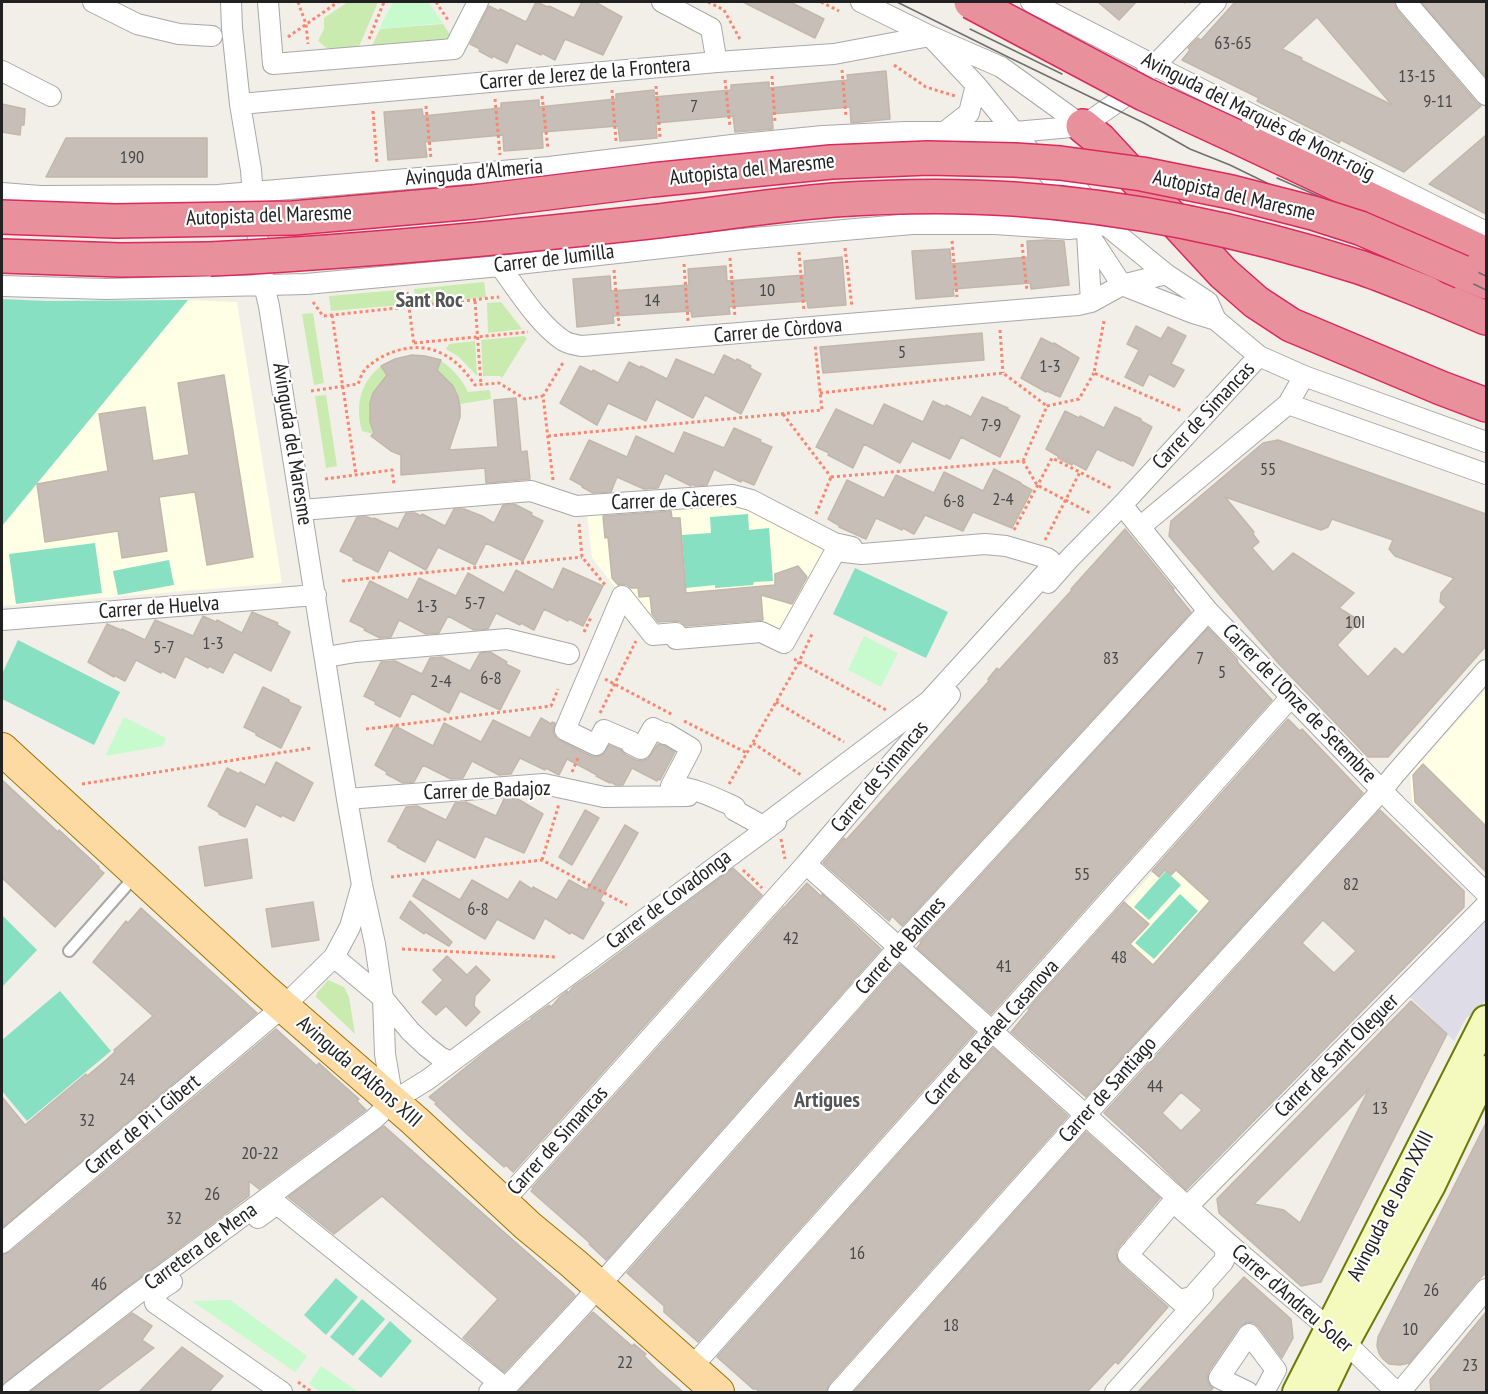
<!DOCTYPE html>
<meta charset="utf-8">
<style>
body{margin:0}
#map{position:relative;width:1488px;height:1394px;overflow:hidden;background:#f1efe8;font-family:"PT Sans Narrow",sans-serif}
canvas{display:block}
.frame{position:absolute;inset:0;border:3px solid #212121;pointer-events:none}
</style>
<div id="map">
<canvas width="1488" height="1394"></canvas>
<div class="frame"></div>
</div>
<script>
const ctx = document.querySelector('canvas').getContext('2d');
ctx.lineJoin = 'round';
function fillPath(path, color) { ctx.fillStyle = color; ctx.fill(path, 'evenodd'); }
function trace(path, color, width, dash) { ctx.strokeStyle = color; ctx.lineWidth = width; ctx.lineCap = dash ? 'butt' : 'round'; ctx.setLineDash(dash || []); ctx.stroke(path); }
function drawText(font, color, halo, rows, align = 'center') {
  ctx.font = font + ' "PT Sans Narrow",sans-serif'; ctx.lineWidth = 4.5; ctx.setLineDash([]); ctx.textBaseline = 'middle'; ctx.strokeStyle = halo; ctx.fillStyle = color; for (const [text, x, y, turn = 0] of rows) {
    ctx.save(); ctx.translate(x, y); ctx.rotate((+turn || 0) * Math.PI / 180); ctx.textAlign = isNaN(turn) ? turn : align; if (halo) ctx.strokeText(text, 0, 0); ctx.fillText(text, 0, 0); ctx.restore();
  }
}
const education = new Path2D(`
 M188,300L237,302L282,583L2,606V526Z
 M724,504L741,505L835,551L784,642L653,635L592,558L587,514Z
 M1486,689V873L1412,802L1410,774Z
 M1165,859L1210,901L1153,965L1144,957L1099,932Z`);
const grass = new Path2D(`
 M348,2H378L355,56L338,57L318,41L324,29V18Z
 M443,24L455,43L370,50L380,29Z
 M484,282L486,297L416,304L414,289Z
 M399,290L400,305L331,311L329,296Z
 M501,302L522,329L488,333L487,303Z
 M313,313L324,383L314,385L302,314Z
 M524,336L527,338L502,378L500,376H483L481,340Z
 M475,341L477,376L459,357L446,349L449,344Z
 M441,361C453,369 462,379 468,392L490,390L491,399L460,404C456,390 449,380 436,371Z
 M381,366L388,375C370,391 366,411 374,433L373,434L362,431C355,405 360,383 381,366Z
 M326,395L337,466L326,468L315,396Z
 M328,980L344,987L349,997L355,1034L316,997L317,993Z`);
const park = new Path2D(`
 M393,2H428L443,23L379,29Z
 M864,636L898,653L881,687L848,670Z
 M124,717L166,738L163,746L105,756Z
 M230,1300L307,1356L295,1372L192,1301Z
 M321,1366L358,1392H321L309,1384Z`);
const pitch = new Path2D(`
 M2,299L47,301L188,300L2,526Z
 M748,514L749,530L769,528L773,581L754,582L753,585L715,588V585L686,588L682,535L711,533L710,517Z
 M95,543L102,593L16,604L9,554Z
 M169,560L174,585L118,595L113,571Z
 M855,568L948,612L926,658L833,614Z
 M18,640L120,692L94,745L2,699V674Z
 M1166,871L1181,885L1149,920L1134,907Z
 M1180,894L1198,911L1154,959L1135,943Z
 M2,915L37,950L2,987Z
 M60,991L111,1051L27,1121L2,1091V1040Z
 M336,1278L358,1297L326,1335L304,1315Z
 M362,1299L385,1319L353,1356L330,1337Z
 M390,1321L412,1341L381,1378L358,1359Z`);
const plaza = new Path2D(`
 M1486,918V998L1481,1008L1466,1018L1454,1041L1410,997Z`);
const building = new Path2D(`
 M536,2L548,7L549,6L574,18L582,2H595L622,17L603,55L565,39L555,60L542,53L541,55L516,43L507,63L493,56L492,58L479,51L480,49L470,44L489,6L499,11L500,9L526,22Z
 M743,2H790L824,19L815,38Z
 M1098,2H1136L1119,20Z
 M1235,2H1394L1397,10L1477,103L1481,106L1404,172L1341,140L1339,143L1314,130L1257,101L1259,98L1182,60L1190,50L1188,48L1198,38L1201,40ZM1317,17L1344,49L1392,105L1301,60L1302,58L1282,49Z
 M1421,2H1486V77Z
 M886,71L890,119L851,123L850,107L772,114L773,129L735,132L733,116L656,123L657,138L620,141L618,126L542,132L543,148L504,151L503,135L425,142L427,157L388,160L384,112L422,109L423,116L501,108V103L539,100V107L616,99V94L654,90V97L731,90V85L769,82V88L848,80L847,75Z
 M2,104L25,109L24,125H21L20,135L2,132Z
 M1486,135V214L1429,184Z
 M66,138H207V177H46Z
 M1047,240L1064,241L1069,285L1031,289L1030,283L953,289L954,296L916,299L912,251L950,249L951,264L1028,257L1027,241Z
 M842,257L846,305L808,308L807,301L729,307L730,314L692,317L691,311L613,316L614,323L577,327L573,279L610,276L611,291L689,285L688,269L726,266L727,281L805,275L804,261Z
 M1136,326L1161,339L1168,327L1186,336L1171,364L1184,370L1174,387L1149,374L1143,386L1125,377L1139,350L1127,344Z
 M982,333L984,360L823,373L820,347Z
 M1041,338L1053,344L1054,343L1079,358L1060,397L1047,391L1046,392L1021,378Z
 M412,355L425,356L441,360L437,370L453,386L458,397L460,407V417L449,450L498,447L494,400L516,398L521,452L527,451L530,479L486,483L485,468L401,475V455L391,451L371,436L374,433L370,422V403L373,393L387,375L381,366L395,359Z
 M724,355L736,361L737,359L751,366L750,368L761,374L741,414L705,395L693,418L656,399L646,421L608,403L597,425L560,403L580,366L592,372L593,370L618,383L629,362L641,368V366L667,379L676,359L714,375Z
 M224,375L253,557L207,565L195,492L159,497L167,551L122,558L118,531L45,542L37,484L108,471L99,414L145,407L153,461L189,455L178,383Z
 M982,397L1008,408L1007,409L1020,416L1000,457L961,437L950,459L912,441L900,463L864,444L853,468L828,455L829,453L816,447L836,409L873,426L884,404L923,422L933,401L945,407L946,405L971,417Z
 M1115,407L1141,419V421L1152,427L1133,466L1122,460L1121,461L1097,449L1086,470L1073,463L1072,465L1058,458V456L1046,449L1065,411L1079,418L1080,416L1104,428Z
 M734,428L761,440L760,442L772,447L754,485L742,480L741,482L714,469L707,485L695,486L692,484L691,486L665,473L658,488L644,489L617,477L611,492L593,493L582,487L583,486L570,479L589,440L627,457L636,436L674,454L684,432L724,448Z
 M1278,440L1486,514V646L1388,757H1368L1279,664L1169,536L1171,521L1263,443ZM1225,497L1321,530L1328,527L1332,519L1393,540L1389,549L1395,556L1454,578L1441,593L1440,602L1446,607L1403,655L1395,648L1368,677L1337,645L1360,621L1339,608L1354,593L1293,553L1273,572L1252,548L1259,542L1253,534L1254,532Z
 M994,469L1021,483V484L1032,490L1012,528L973,512L963,531L925,515L914,534L903,528L902,530L876,518L866,539L839,527L840,526L828,519L847,480L884,498L896,475L934,493L944,472L983,491Z
 M514,504L532,513L531,515L543,521L523,561L486,543L475,565L438,547L426,570L389,550L378,572L353,560L354,558L340,551L357,517H367L373,519L374,518L398,529L406,513H415L421,516L422,514L445,526L454,509H464L482,516L494,523L503,505Z
 M671,511L672,518H680L686,593L775,585V574L798,566L807,577L792,604L761,595L763,620L686,626L681,622L676,621L658,622L652,614L650,596L639,597L638,588H631L627,585L621,584L618,585L612,578L608,537L605,538L603,516Z
 M1125,529L1174,589L1173,590L1191,612L902,926L892,916L889,921L823,863L844,838L846,840L865,819L989,681L988,679L997,668L999,670L1050,614L1072,590L1071,589Z
 M563,568L603,586L583,626L569,619L568,621L544,609L534,630L521,623L520,625L496,613L488,629L474,630L448,616L439,633L426,634L399,620L391,637L380,638L364,630L366,629L350,621L370,581L408,600L419,578L456,596L468,573L504,593L516,570L553,590Z
 M252,612L278,623L277,625L290,632L271,671L234,652L223,673L209,666L208,668L185,656L175,678L162,671L161,673L136,660L125,681L114,675V677L88,662L107,624L121,630L122,629L145,640L155,620L193,636L203,616L216,622L217,620L242,633Z
 M1208,628L1237,659L1238,663L1272,700L991,1014L917,948L921,943L920,942Z
 M490,652L507,662L506,664L520,671L500,710L460,691L449,713L412,693L400,717L375,704L376,702L364,696L381,662L395,661L422,674L430,658L442,657L470,671L480,653Z
 M263,687L289,700V702L301,707L281,748L256,735V733L244,727Z
 M541,718L551,724L552,722L555,723L553,732L555,736L559,740L591,756L596,757L602,755L609,745L621,750L626,755L636,760L641,761L648,759L658,744L663,745L675,752L660,780L658,779L657,781L632,768L623,785H616L611,782L610,783L596,776L597,775L567,759L559,775L546,768L545,770L520,758L511,774L499,775L472,761L463,778L451,779L423,765L414,782L403,783L386,774L387,772L375,765L395,726L433,746L444,723L481,742L493,720L530,738Z
 M1288,719L1300,731L1302,729L1363,793L1086,1097L1011,1032L1030,1009H1028L1124,902L1149,924L1130,944L1153,965L1210,901L1176,870L1171,875L1165,870L1159,877L1152,871Z
 M276,762L313,783L294,821L282,815L281,817L256,804L245,827L219,814L220,813L208,806L227,768L239,774L240,772L265,785Z
 M1423,764L1486,826V872L1415,802L1413,775Z
 M2,780L58,832L59,830L99,867L98,868L104,873L55,927L2,878Z
 M516,798L543,814L524,853L485,836L475,858L437,839L425,862L397,847L398,846L388,841L406,807L417,806L446,820L455,803L466,802L496,816L504,799Z
 M585,810L599,818L572,865L559,857Z
 M1380,810L1464,891V907L1186,1190L1150,1155L1104,1113ZM1323,920L1356,951L1334,973L1302,943ZM1181,1092L1202,1110L1181,1131L1162,1113Z
 M625,825L638,833L600,900L604,903L583,939L571,932L570,934L545,918L534,939L497,919L485,939L413,896L423,879L460,900L472,880L508,900L520,881L532,889L533,887L557,900L569,880L587,890Z
 M247,839L252,878L205,886L199,847Z
 M733,868L762,895L513,1172L506,1165L504,1167L468,1135L435,1104L437,1103L429,1097L490,1048L526,1022L531,1020V1018L549,1005L551,1007L560,997L567,991L568,993L574,986L593,973Z
 M807,883L822,897V894L881,949L606,1260L589,1244L590,1243L531,1191L533,1189L532,1188L784,907V908Z
 M410,901L452,942L449,946L425,932L424,934L400,918Z
 M313,902L319,940L272,947L266,909Z
 M141,908L257,1013L2,1228V1097L25,1125L86,1074L87,1076L105,1061L115,1052L114,1050L153,1016L93,962L126,921L128,923Z
 M447,956L467,975L476,966L490,980L475,996L474,1006L480,1012L466,1026L446,1006L436,1015L422,1002L443,980L433,970Z
 M899,965H901L975,1032L698,1342L664,1312V1306L627,1273Z
 M1411,1001L1447,1034L1321,1282L1301,1286L1219,1213L1217,1199ZM1369,1089L1300,1223L1284,1210L1254,1204Z
 M276,1029L317,1066L319,1063L333,1076L359,1099L357,1101L366,1110L259,1189L249,1181V1196L126,1288L2,1385V1255L10,1252Z
 M993,1048L1068,1116L829,1384L826,1392H760L756,1389H753L717,1357Z
 M1486,1123V1273L1477,1281L1409,1363L1400,1365L1389,1364L1383,1359L1379,1353L1377,1346L1378,1337Z
 M384,1126L574,1294L575,1296L572,1299L504,1372L463,1338L498,1299L382,1196L334,1234L288,1197Z
 M1086,1132L1160,1198L1119,1247L1116,1252L1117,1258L1120,1264L1168,1307L1118,1364L1115,1362L1087,1392H854Z
 M1244,1277L1291,1319L1293,1338L1282,1358L1259,1327L1254,1323L1248,1322L1243,1324L1239,1327L1209,1371L1207,1378L1209,1384L1213,1388L1210,1392H1138Z
 M593,1312L632,1346L634,1344L646,1354L644,1356L657,1369L683,1392H518Z
 M1486,1312V1392H1431L1430,1380Z
 M132,1313L152,1326L142,1340L154,1348L96,1392H30Z
 M182,1347L223,1376L209,1392H139Z`);
const path = new Path2D(`
 M298,2L306,24L308,44
 M436,2L448,20
 M708,2L724,10L741,41
 M821,2L839,11
 M1184,2H1185
 M288,37L338,2
 M369,39L384,2
 M894,65L926,87L955,96
 M842,70L846,117
 M772,76L775,122
 M725,80L730,127
 M656,86L660,137
 M612,90L616,141
 M542,96L548,149
 M495,99L500,155
 M426,106L431,159
 M373,111L377,164
 M952,241L957,297
 M1022,244L1027,291
 M845,248L852,307
 M799,252L804,311
 M730,258L735,317
 M684,264L688,321
 M614,270L619,326
 M407,292L414,345
 M475,301L481,385
 M313,302L323,316L499,297
 M332,315L356,475
 M1104,321L1094,373L1182,411
 M1000,330L1003,373
 M414,343L528,332
 M311,391L358,384C360,380 361,375 364,371C367,366 373,363 378,359C397,348 420,343 441,353C456,360 467,373 475,385L499,383L525,399L543,396
 M820,393L1003,373L1047,406
 M783,414L831,477
 M548,436L822,410L815,344
 M1023,461L1047,406L1079,399L1094,373
 M1023,461L1037,485L1090,513
 M831,477L1023,461
 M325,479L392,470L394,484
 M553,480L543,396L564,361
 M816,514L831,477
 M579,524L582,557L606,586
 M1014,530L1052,458L1113,489
 M1045,540L1080,472
 M342,581L582,557
 M584,632L591,617
 M794,659L888,711
 M605,679L673,715
 M776,702L844,742
 M600,713L636,641
 M684,721L747,753
 M366,729L551,706L558,689
 M753,743L801,775
 M572,772L579,756
 M82,784L311,748
 M729,784L799,662L813,632
 M781,839L785,859
 M542,860L559,804
 M743,870L762,888
 M391,877L542,860L627,905
 M402,949L557,957
 M298,1382L312,1392`);
const lane = new Path2D(`
 M69,951L136,875`);
const street = new Path2D(`
 M93,2L137,24L179,34L212,36
 M231,2L232,28L240,104L251,170L254,209L264,285L269,306L347,799L362,885L375,944L383,998L385,1054L393,1101
 M268,2L273,64L454,49L478,2
 M662,2L711,28L715,52
 M861,2L930,36L1001,67L1083,126
 M1031,2L1177,77L1486,232
 M1406,2L1486,95
 M930,36L976,85L1051,177L1122,285
 M2,71L51,96
 M1147,72L1155,65L1216,2
 M240,104L717,62L834,54L930,36
 M1083,126L1127,95
 M946,131L969,113L976,85
 M1056,161L1106,225L1166,274L1208,302L1216,320
 M2,193L40,196L218,195L549,167L732,145L823,136L905,132H1015L1083,126
 M1087,233L1091,302
 M500,266C517,289 539,325 564,341C569,344 576,345 582,346L1078,305L1091,302L1122,285L1166,274
 M1122,285L1193,313L1216,320L1259,356L1304,376L1486,442
 M2,286L106,289L306,284L500,266L743,239L912,224H995L1069,229L1106,225
 M1288,404L1486,474
 M1122,505L1208,611L1395,804L1486,893
 M302,510L531,491L576,506L732,495L751,500L834,543L852,547
 M1140,527L1288,404L1304,376
 M985,544L1006,546L1047,558L1050,560L1051,567L929,701L763,826L734,810L735,807C713,797 696,788 671,786L691,748L666,733L665,734L653,728L641,749L631,744L632,742L604,730L596,745L565,730L622,596L653,635L676,633V639L761,632L784,643L836,550L844,552L862,554Z
 M1048,583L1070,558L1122,505L1259,356
 M2,620L316,595
 M326,657L356,652L507,639L569,654
 M347,799L544,784L604,797L688,796
 M806,864L1230,1245L1345,1342L1396,1392
 M334,957L383,998L410,1031L426,1046L440,1057L451,1062
 M503,1202L806,864L950,695
 M1173,1202L1222,1245C1226,1250 1226,1257 1223,1262L1192,1297L1183,1299L1180,1301L1128,1255Z
 M1187,1207L1486,905
 M258,1218L277,1204L498,1382L489,1392
 M2,1243L284,1006L334,957L350,927L361,888
 M172,1282C165,1287 152,1293 155,1303L282,1392
 M691,1368L1291,697
 M11,1392L133,1297L374,1119L393,1101L427,1080L776,822
 M502,1392L581,1307L599,1286L898,948L1208,611
 M838,1392L1079,1122L1382,790L1395,774L1486,670
 M1115,1392L1203,1294
 M1248,1392L1219,1378L1249,1334L1276,1370L1264,1392
 M1400,1392L1486,1289`);
const secondary = new Path2D(`
 M1297,1392L1486,1020
 M1321,1392L1345,1342L1431,1185L1486,1070`);
const primary = new Path2D(`
 M2,749L262,988L415,1121L528,1226L574,1264L718,1392`);
const highway = new Path2D(`
 M1083,126L1100,140L1223,273L1256,302L1291,325L1441,388L1486,405
 M1235,136L1486,254
 M2,256L121,260L210,259
 M1462,272L1486,282
 M1429,294L1486,318`);
const tram = new Path2D(`
 M897,2L1006,56L1144,123L1190,149L1230,165L1486,290
 M970,29L1062,74
 M1277,178L1371,219L1423,247L1486,276`);
const highwayBridge = new Path2D(`
 M971,2L1144,94L1235,136
 M2,217L115,221L293,218L474,202L652,180L831,162L928,158L1015,160L1060,163L1142,174L1231,192L1313,213L1360,228L1462,272
 M210,259C357,252 503,238 649,222C710,215 772,205 834,200C893,196 954,195 1014,199C1132,207 1246,231 1359,267C1383,275 1406,285 1429,294`);
const numberNames = [
 ["63-65",1233,44],
 ["13-15",1417,77],
 ["9-11",1438,102],
 ["7",694,107],
 ["190",132,158],
 ["10",767,291],
 ["14",652,301],
 ["5",902,353],
 ["1-3",1050,367],
 ["7-9",991,426],
 ["55",1268,470],
 ["2-4",1003,500],
 ["6-8",954,502],
 ["5-7",475,604],
 ["1-3",427,607],
 ["10I",1355,623],
 ["1-3",213,644],
 ["5-7",164,648],
 ["83",1111,659],
 ["7",1200,659],
 ["5",1222,673],
 ["6-8",491,679],
 ["2-4",441,682],
 ["55",1082,875],
 ["82",1351,885],
 ["6-8",478,910],
 ["42",791,939],
 ["48",1119,958],
 ["41",1004,967],
 ["24",127,1080],
 ["44",1155,1087],
 ["13",1380,1109],
 ["32",87,1121],
 ["20-22",260,1154],
 ["26",212,1195],
 ["32",174,1219],
 ["16",857,1254],
 ["46",99,1285],
 ["26",1431,1291],
 ["18",951,1326],
 ["10",1410,1330],
 ["22",625,1363],
 ["23",1470,1366]
];
const streetNames = [
 ["Carrer de Jerez de la Frontera",585,74,-5],
 ["Avinguda del Marquès de Mont-roig",1258,117,27],
 ["Autopista del Maresme",752,170,-6],
 ["Avinguda d'Almeria",474,173,-5],
 ["Autopista del Maresme",1234,196,13],
 ["Autopista del Maresme",269,216,-2],
 ["Carrer de Jumilla",554,259,-7],
 ["Carrer de Còrdova",778,331,-5],
 ["Carrer de Simancas",1204,416,-47],
 ["Avinguda del Maresme",292,444,81],
 ["Carrer de Càceres",674,501,-2],
 ["Carrer de Huelva",159,608,-4],
 ["Carrer de l'Onze de Setembre",1299,704,46],
 ["Carrer de Simancas",880,777,-50],
 ["Carrer de Badajoz",487,791,-2],
 ["Carrer de Covadonga",669,900,-37],
 ["Carrer de Balmes",901,946,-48],
 ["Carrer de Rafael Casanova",992,1033,-48],
 ["Carrer de Sant Oleguer",1337,1056,-45],
 ["Avinguda d'Alfons XIII",359,1072,41],
 ["Carrer de Santiago",1108,1090,-48],
 ["Carrer de Pi i Gibert",143,1125,-40],
 ["Carrer de Simancas",558,1141,-48],
 ["Avinguda de Joan XXIII",1391,1206,-63],
 ["Carretera de Mena",201,1247,-36],
 ["Carrer d'Andreu Soler",1292,1299,41]
];
const neighbourhoodNames = [
 ["Sant Roc",429,301],
 ["Artigues",827,1101]
];
fillPath(education, '#feffe4');
fillPath(grass, '#c9ebaf');
fillPath(park, '#c7facd');
fillPath(pitch, '#87e0c2');
fillPath(plaza, '#dddce7');
fillPath(building, '#c6beb7');
trace(building, '#c3b7aa', 1.5);
trace(lane, '#a8a8a8', 14);
trace(street, '#a8a8a8', 22);
trace(secondary, '#697c05', 32);
trace(primary, '#9f7200', 34);
trace(highway, '#dc285c', 36);
trace(path, '#fa8670', 3, [3, 3]);
trace(lane, '#fff', 10);
trace(street, '#fff', 20);
trace(secondary, '#f4fabd', 28);
trace(primary, '#fcdaa2', 32);
trace(highway, '#e8919c', 33);
trace(tram, '#6f6f6f', 1.5);
trace(highwayBridge, '#dc285c', 36, []);
trace(highwayBridge, '#e8919c', 33);
drawText('18px', '#4a4846', null, numberNames);
drawText('21px', '#212121', '#fff', streetNames);
drawText('bold 22px', '#545454', '#fff', neighbourhoodNames);
</script>
